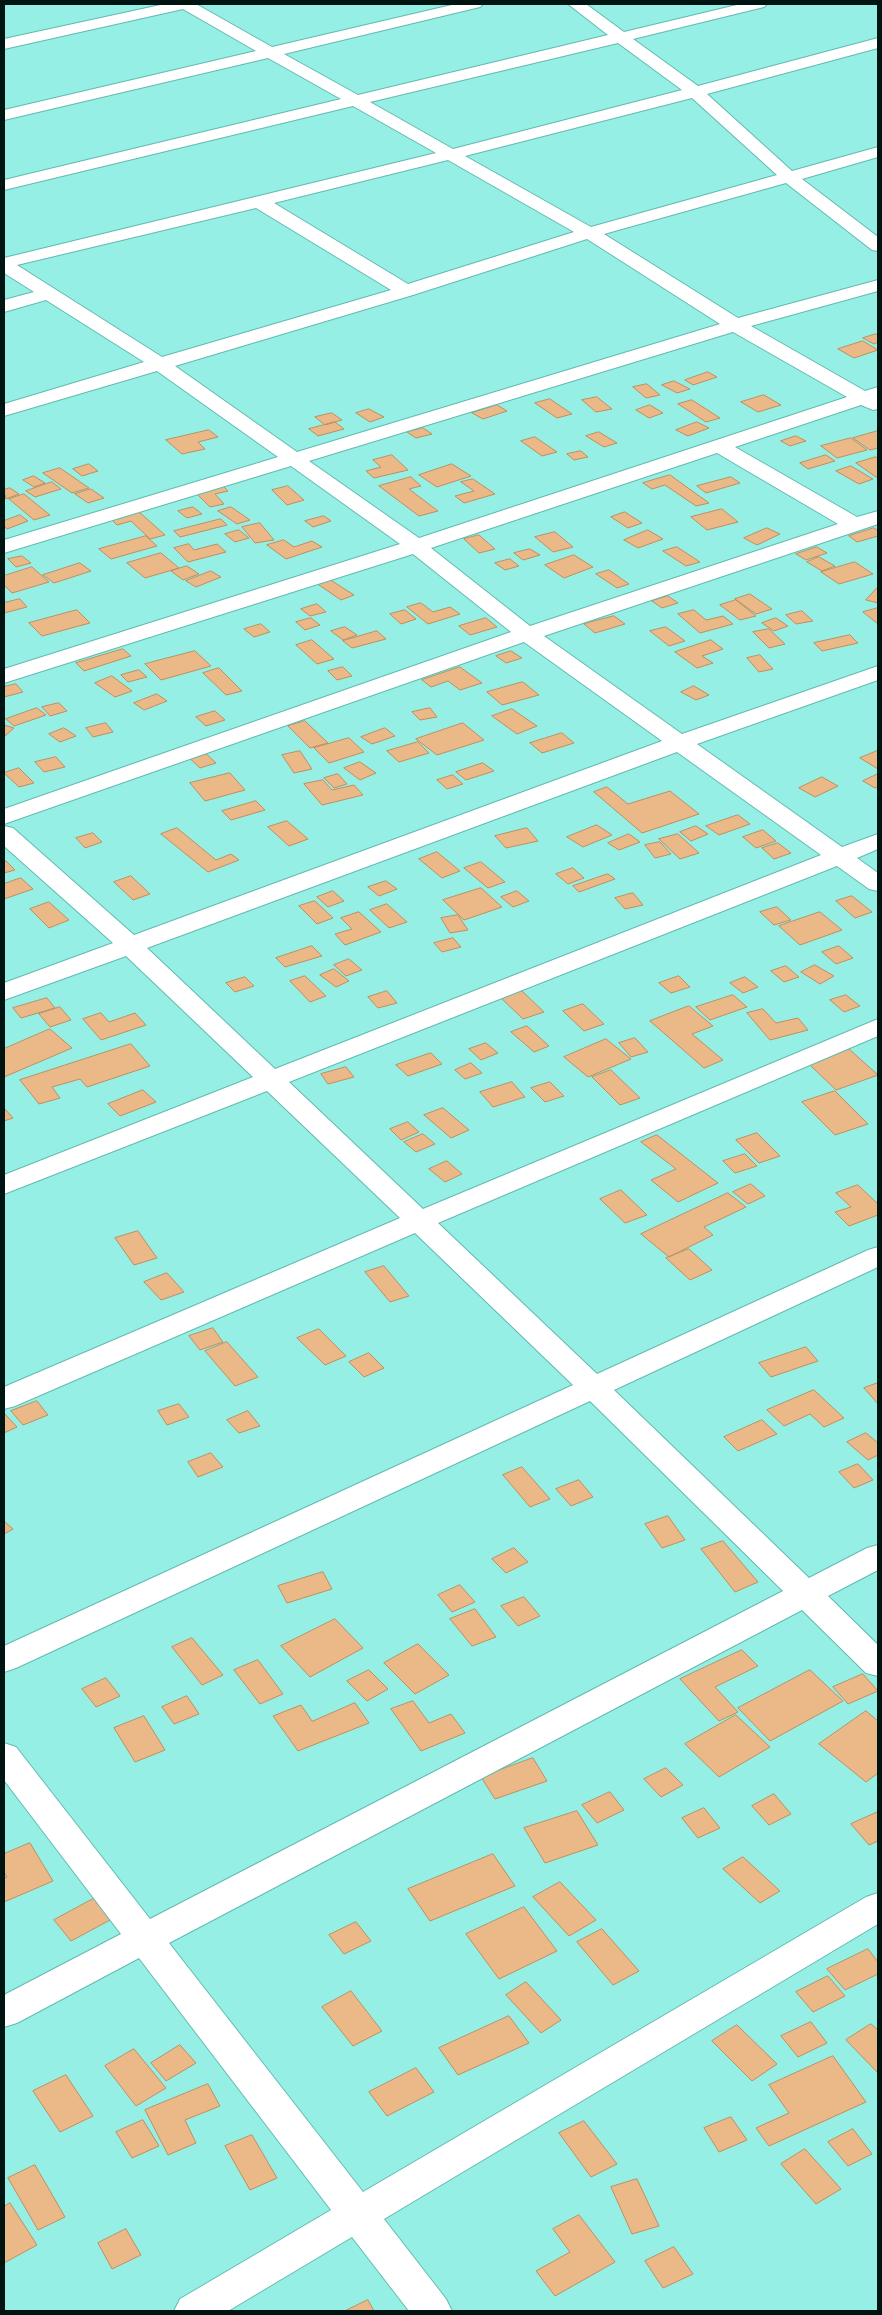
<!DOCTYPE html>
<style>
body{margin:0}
#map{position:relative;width:882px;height:2315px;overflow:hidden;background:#96efe4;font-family:"PT Sans Narrow",sans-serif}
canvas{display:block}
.frame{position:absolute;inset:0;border:5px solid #001412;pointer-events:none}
</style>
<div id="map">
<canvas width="882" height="2315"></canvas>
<div class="frame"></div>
</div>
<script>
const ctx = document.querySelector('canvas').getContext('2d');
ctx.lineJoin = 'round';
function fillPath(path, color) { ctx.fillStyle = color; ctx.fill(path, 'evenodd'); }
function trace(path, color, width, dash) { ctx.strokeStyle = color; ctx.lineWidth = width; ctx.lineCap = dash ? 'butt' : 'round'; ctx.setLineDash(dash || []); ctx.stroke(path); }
const building = new Path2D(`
 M876,334L878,335V342L874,344L863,338Z
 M863,341L878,350L854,358L838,349Z
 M708,372L717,377L693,385L685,380Z
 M674,381L690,389L677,393L662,385Z
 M647,384L660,395L646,398L633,387Z
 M764,395L781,405L758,412L741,402Z
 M597,397L612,409L596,412L582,400Z
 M550,399L572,414L557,418L535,403Z
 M692,400L720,418L706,422L678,404Z
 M497,405L507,411L483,419L472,413Z
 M650,405L663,413L649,418L636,410Z
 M369,409L384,417L370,422L356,413Z
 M332,413L342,420L325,425L315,417Z
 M335,422L344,429L318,436L309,429Z
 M697,422L709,428L688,436L676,430Z
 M423,428L432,434L416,438L407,432Z
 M209,430L218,437L198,442L205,449L182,454L166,440Z
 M878,431V448L870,450L853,438Z
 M599,432L617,443L604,447L586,436Z
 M796,436L806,441L790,446L781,441Z
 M535,437L557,452L542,456L521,441Z
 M851,438L867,450L837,458L821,446Z
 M581,451L588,457L574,460L567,454Z
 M392,455L408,470L374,478L366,471L381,467L373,460Z
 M826,455L835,461L808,469L800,463Z
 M876,457L878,459V477H876L856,463Z
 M89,464L98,471L82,476L73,469Z
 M452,464L471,476L437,487L419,475Z
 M851,466L873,479L859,484L836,471Z
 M60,468L89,488L72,493L43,473Z
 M670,475L709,503L696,506L665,485L652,489L643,483Z
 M34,476L45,483L34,487L23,480Z
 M411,477L421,486L409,489L438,511L419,516L379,486Z
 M731,477L740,483L706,493L697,486Z
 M473,479L495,494L464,503L455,496L474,491L461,482Z
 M52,482L61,489L35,497L26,491Z
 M221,484L228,491L215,494L224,504L210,507L194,491Z
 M288,486L304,500L287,505L272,490Z
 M10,488L19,494L6,499L4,490Z
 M91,489L104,498L88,503L75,494Z
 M24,494L50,515L34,520L9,499Z
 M193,507L202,514L187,518L178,511Z
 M231,507L250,520L237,524L218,511Z
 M722,509L738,522L707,530L691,517Z
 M138,511L165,535L150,539L131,521L117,525L110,518Z
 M625,512L642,523L628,528L611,517Z
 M20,515L28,521L7,529L4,526V521Z
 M324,516L331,521L313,527L305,521Z
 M221,519L227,525L180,537L174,531Z
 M260,523L274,540L255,543L242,527Z
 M767,528L780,534L757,545L744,538Z
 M874,528L878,531V536L857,542L849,536Z
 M239,530L249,538L235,542L225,534Z
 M648,530L663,539L638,548L624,540Z
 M555,532L573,547L553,552L535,537Z
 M479,535L495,549L479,553L464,539Z
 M146,536L157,546L111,559L99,549Z
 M284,540L294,547L312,541L322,547L286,559L267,545Z
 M189,544L194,550L217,544L226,552L188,562L174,548Z
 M677,547L700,562L686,566L663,551Z
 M817,547L827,553L806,560L796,554Z
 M530,549L540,555L523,560L514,553Z
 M161,553L179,568L145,578L127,563Z
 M574,555L593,567L564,578L545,565Z
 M22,556L31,563L16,567L8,559Z
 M819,557L835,566L822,571L807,562Z
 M510,559L519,566L505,570L495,563Z
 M855,562L873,574L839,584L821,572Z
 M80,563L91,571L54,583L43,575Z
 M187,566L199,574L183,580L171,571Z
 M32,567L49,582L12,593L4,585V576Z
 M609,570L629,584L617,588L596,574Z
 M211,571L221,577L196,587L186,581Z
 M329,579L354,595L341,600L316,583Z
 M878,587V603L866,600Z
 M750,594L772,609L756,614L735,599Z
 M668,596L678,603L662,608L652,601Z
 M20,599L27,607L4,613V603Z
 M736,600L756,616L740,620L720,605Z
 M421,603L433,612L450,607L460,614L428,624L407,607Z
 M317,604L326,612L310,616L301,609Z
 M878,608V624L863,612Z
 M77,610L90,623L42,636L29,623Z
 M405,610L416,619L401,624L390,614Z
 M694,610L706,620L723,616L733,624L700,633L678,614Z
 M802,611L813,621L796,624L786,615Z
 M614,616L625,624L595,633L584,624Z
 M311,618L320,625L305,630L296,622Z
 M486,618L497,627L470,635L459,626Z
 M776,618L788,626L774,631L762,623Z
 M261,624L270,632L254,637L244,629Z
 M345,627L357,635L343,640L331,631Z
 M666,627L685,641L669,646L650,631Z
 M769,629L785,644L769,648L753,632Z
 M377,631L386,639L352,648L343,641Z
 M850,635L858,643L822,651L814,643Z
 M312,640L334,659L317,664L296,645Z
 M711,640L723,649L702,656L713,663L697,668L675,652Z
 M123,649L131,656L84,671L76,663Z
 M195,651L211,666L161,680L145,664Z
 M511,651L522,658L506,663L496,656Z
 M760,655L773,669L759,672L747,658Z
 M343,667L352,676L337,680L328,671Z
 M460,667L482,683L460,690L448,681L431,687L422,680Z
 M219,668L242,691L226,695L203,673Z
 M139,670L147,677L128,682L121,675Z
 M112,676L132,691L115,697L95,683Z
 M523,682L539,695L502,705L487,692Z
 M16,684L23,692L4,697V687Z
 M694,686L709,695L696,700L681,692Z
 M157,694L167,701L144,710L134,703Z
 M59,703L67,711L50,716L42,707Z
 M37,708L46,715L14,726L6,719Z
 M430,708L437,717L420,720L412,712Z
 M512,709L537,726L517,734L492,716Z
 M215,711L225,720L206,726L196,717Z
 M305,721L328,743L310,748L288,726Z
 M106,723L113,732L93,737L86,728Z
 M463,723L484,740L437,755L416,739Z
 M4,725L14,728L4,737Z
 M64,728L76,736L60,742L49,734Z
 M385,728L395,736L372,744L361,737Z
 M562,733L574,743L542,753L530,743Z
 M349,738L364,752L329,763L314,748Z
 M418,742L429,753L399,762L387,751Z
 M200,748L216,763L200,768L184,753Z
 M300,751L312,769L294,773L282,755Z
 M877,751L878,752V769L860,758Z
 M56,757L65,767L44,772L35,762Z
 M360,762L376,773L360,780L344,768Z
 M483,763L494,771L466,780L456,772Z
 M19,768L34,783L19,787L4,773Z
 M230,773L245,790L205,801L190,783Z
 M338,774L347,784L334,788L324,778Z
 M878,774V787L875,788L863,781Z
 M453,775L463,784L447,789L437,780Z
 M822,777L838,786L815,797L799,788Z
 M323,780L332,790L354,785L363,795L322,805L304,784Z
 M607,787L628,804L670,791L699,814L642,833L594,792Z
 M256,801L265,810L231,820L222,811Z
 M738,815L750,824L719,835L706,826Z
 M287,821L308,839L289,846L268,827Z
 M597,825L612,835L583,847L567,837Z
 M696,826L708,834L691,841L680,832Z
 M177,828L216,860L231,854L239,860L208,872L161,834Z
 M527,828L538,841L506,848L495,836Z
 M763,830L776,841L756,848L743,837Z
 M93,833L102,842L85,848L76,838Z
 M629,834L640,842L619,850L608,843Z
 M678,834L699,853L680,859L659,839Z
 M660,842L671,854L655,858L645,845Z
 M778,843L791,853L774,859L762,848Z
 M437,852L460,871L442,878L419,859Z
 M4,861H6L15,870L4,873Z
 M481,862L505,882L488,888L464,868Z
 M573,868L584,878L568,884L556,874Z
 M608,874L615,879L579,892L573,886Z
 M131,876L150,894L133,900L114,882Z
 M21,878L33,889L4,899V884Z
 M386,881L397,889L379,896L368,887Z
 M481,888L502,907L464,920L443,900Z
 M333,891L344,901L328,907L317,897Z
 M517,891L529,901L513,907L501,897Z
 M633,893L643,905L625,909L615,898Z
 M852,896L872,912L855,918L836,901Z
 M315,901L333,918L317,924L299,906Z
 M49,902L69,920L49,928L30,909Z
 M387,904L407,922L389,928L370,910Z
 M777,907L791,920L774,925L760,912Z
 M359,912L381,932L345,945L335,934L352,929L341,918Z
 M820,912L842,930L800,945L779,926Z
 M458,915L468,930L450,933L441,918Z
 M453,938L461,947L442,952L434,943Z
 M312,946L322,956L285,967L276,958Z
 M839,946L853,958L836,964L822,952Z
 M349,959L362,970L346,976L334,965Z
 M815,965L834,976L820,984L801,972Z
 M786,966L799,977L784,982L771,971Z
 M334,969L349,981L336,987L320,975Z
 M305,976L326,996L310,1002L290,981Z
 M679,976L690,987L671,993L659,983Z
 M245,977L254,986L235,992L226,983Z
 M745,977L758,987L743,993L730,983Z
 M387,991L397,1003L378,1008L368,997Z
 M522,991L544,1012L523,1019L501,998Z
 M733,995L747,1007L710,1020L696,1007Z
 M846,995L860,1006L844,1012L830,1000Z
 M47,998L55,1008L21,1018L13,1008Z
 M583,1004L604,1024L584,1031L563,1011Z
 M689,1006L713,1026L692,1034L723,1060L704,1068L650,1021Z
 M60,1007L71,1020L50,1027L39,1014Z
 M763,1009L776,1023L798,1018L808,1030L770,1040L747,1013Z
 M101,1013L109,1022L135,1013L146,1025L101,1040L83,1019Z
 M527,1026L549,1046L534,1052L511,1032Z
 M50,1029L72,1048L4,1077V1049Z
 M635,1038L648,1052L631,1057L619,1043Z
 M606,1039L631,1059L588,1077L564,1057Z
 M486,1043L498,1053L481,1060L469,1049Z
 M131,1044L150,1066L87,1087L80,1079L52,1087L60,1098L39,1104L20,1080Z
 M849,1049L878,1075L836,1090L808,1063Z
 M431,1053L442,1064L408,1076L396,1065Z
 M471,1063L482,1073L465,1079L455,1070Z
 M346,1067L354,1077L328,1084L321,1074Z
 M611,1070L640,1098L620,1105L592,1077Z
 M512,1082L525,1097L493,1107L480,1092Z
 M550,1082L564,1096L545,1102L531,1088Z
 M143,1090L156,1102L120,1116L108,1104Z
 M835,1091L868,1124L835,1135L802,1102Z
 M4,1108L13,1118L4,1121Z
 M443,1108L469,1130L451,1138L424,1115Z
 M408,1122L419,1132L401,1140L390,1129Z
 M757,1133L780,1156L759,1163L736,1140Z
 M423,1134L435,1144L416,1152L404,1142Z
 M657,1135L718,1183L678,1202L651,1180L676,1169L641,1142Z
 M745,1154L757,1166L735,1173L723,1161Z
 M447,1161L462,1174L445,1182L429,1169Z
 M751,1184L765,1196L748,1204L733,1192Z
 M858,1185L878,1204V1215L849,1226L835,1212L851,1207L836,1193Z
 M621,1190L647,1215L625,1223L600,1199Z
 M728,1193L746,1207L704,1227L713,1235L669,1257L641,1234Z
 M138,1231L157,1258L134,1265L115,1238Z
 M689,1249L712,1270L690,1280L666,1258Z
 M384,1266L409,1296L390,1302L365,1272Z
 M167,1273L184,1292L161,1300L144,1282Z
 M213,1328L223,1342L200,1350L189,1336Z
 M319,1329L346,1356L325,1365L297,1338Z
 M227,1342L258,1377L235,1386L205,1351Z
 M806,1347L818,1361L771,1377L759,1363Z
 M369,1353L384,1368L364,1377L349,1362Z
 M878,1383V1404L864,1388Z
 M814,1390L844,1418L824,1427L810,1414L784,1426L767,1410Z
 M37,1401L48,1415L23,1425L11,1411Z
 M179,1404L189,1417L167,1425L158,1411Z
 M248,1411L260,1426L239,1433L227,1420Z
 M4,1413L17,1427L4,1433Z
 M762,1420L777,1434L738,1451L724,1437Z
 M866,1433L878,1443V1455L868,1460L847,1442Z
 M211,1453L223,1467L198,1477L188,1462Z
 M858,1464L873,1480L854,1488L839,1472Z
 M522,1467L550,1499L530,1507L503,1475Z
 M579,1480L593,1497L571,1506L556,1489Z
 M668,1516L685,1540L662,1548L645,1524Z
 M4,1521L13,1529L4,1534Z
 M723,1541L758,1582L735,1592L701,1549Z
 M514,1548L528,1562L506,1573L492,1559Z
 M323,1572L332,1589L287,1603L278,1586Z
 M460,1585L475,1602L452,1612L438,1595Z
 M524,1597L540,1616L518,1626L501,1606Z
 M475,1609L496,1637L472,1646L450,1619Z
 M335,1619L363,1648L310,1677L281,1646Z
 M192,1638L223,1675L202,1685L172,1647Z
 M418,1644L449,1675L415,1694L384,1663Z
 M742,1650L758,1666L715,1687L738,1712L719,1721L680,1679Z
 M258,1660L283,1694L260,1704L234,1670Z
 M369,1670L388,1689L367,1701L347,1681Z
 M810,1670L843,1701L770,1741L738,1708Z
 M863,1674L878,1691L848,1704L833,1687Z
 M106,1678L120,1696L96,1707L82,1689Z
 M187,1696L199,1714L174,1724L162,1707Z
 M413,1701L429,1723L451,1714L465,1733L421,1751L391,1709Z
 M355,1703L369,1723L298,1751L273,1716L301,1705L312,1721Z
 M866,1711L878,1721V1773L866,1782L819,1744Z
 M736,1715L770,1747L719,1777L685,1744Z
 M144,1716L165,1750L135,1762L114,1728Z
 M533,1758L547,1781L495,1799L481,1777Z
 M666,1768L683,1785L661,1797L644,1779Z
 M610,1792L624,1810L597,1823L582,1805Z
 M774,1794L791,1814L769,1825L752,1806Z
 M704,1808L720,1828L698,1838L682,1818Z
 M577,1811L598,1845L545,1863L524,1828Z
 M878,1812V1841L869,1845L851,1824Z
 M30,1843L53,1881L4,1902V1878L7,1877L4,1872V1854Z
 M493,1854L515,1886L430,1921L408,1889Z
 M743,1857L780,1891L760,1903L723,1869Z
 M560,1882L596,1920L569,1936L533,1897Z
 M95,1898L112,1919L71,1941L54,1920Z
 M524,1907L557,1951L499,1979L466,1934Z
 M356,1922L371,1941L344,1954L329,1935Z
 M602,1929L639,1971L613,1985L577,1942Z
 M868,1949L878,1962V1974L845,1990L827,1969Z
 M828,1976L845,1996L813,2012L796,1992Z
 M526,1982L561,2020L541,2033L506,1995Z
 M351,1991L382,2031L353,2046L322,2007Z
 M509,2016L529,2043L458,2075L439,2048Z
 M811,2022L827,2043L798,2057L781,2036Z
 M871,2024L878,2030V2073L846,2040Z
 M737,2025L777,2064L752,2081L712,2041Z
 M180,2045L196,2063L166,2081L151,2063Z
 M134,2049L166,2088L136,2106L105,2066Z
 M833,2056L866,2102L769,2146L756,2128L789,2113L769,2085Z
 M416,2068L434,2092L387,2116L369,2092Z
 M66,2075L93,2116L60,2132L33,2091Z
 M208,2084L220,2106L185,2120L196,2143L168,2155L145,2110Z
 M731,2117L747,2140L719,2152L704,2128Z
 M143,2120L159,2146L132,2158L116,2132Z
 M584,2121L617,2164L591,2177L559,2133Z
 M853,2129L872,2154L848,2166L828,2142Z
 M252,2135L277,2178L250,2190L225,2146Z
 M805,2149L841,2189L816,2204L781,2164Z
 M35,2165L65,2217L38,2230L8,2178Z
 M637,2179L659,2226L632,2234L611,2187Z
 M10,2203L37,2245L4,2263V2207Z
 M579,2215L615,2262L555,2296L536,2271L570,2252L553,2229Z
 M126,2229L141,2255L112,2269L98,2243Z
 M674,2247L693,2274L663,2288L645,2261Z
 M368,2300L374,2311H345Z`);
const minor = new Path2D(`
 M165,4H196L272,47L456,4H483L480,7L284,54L358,95L608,35L568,4H586L624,32L741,4H767L764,7L633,39L698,86L878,38V48L707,94L792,171L878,147V157L802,179L878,237V251L872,250L786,183L604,234L738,318L878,280V291L751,326L865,391L878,387V409L873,410L861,405L735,447L857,517L878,511V524L544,636L682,734L878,666V680L697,744L842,847L878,834V849L857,858L878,873V891L869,889L837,866L289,1082L423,1209L878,1019V1036L438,1223L597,1374L868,1250L878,1247V1267L614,1390L809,1578L867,1548L878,1545V1570L828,1596L878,1645V1676L866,1673L802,1610L169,1943L363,2192L866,1897L878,1893V1924L384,2219L446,2299L452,2311H409L352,2237L228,2311H174L180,2299L331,2210L139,1958L17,2023L4,2027V1995L121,1934L4,1780V1743L16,1747L150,1919L783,1591L590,1401L16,1668L4,1672V1646L573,1385L415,1233L15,1406L4,1409V1387L400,1218L267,1091L4,1194V1175L253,1077L126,956L4,1000V983L113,943L4,846V826L13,828L134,935L662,741L524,642L4,824V809L511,632L413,554L4,683V669L400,544L291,466L4,553V540L278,457L157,371L4,416V404L144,362L46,300L4,312V300L34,292L4,273V258L436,153L353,106L4,190V180L341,99L268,58L4,120V110L256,51L183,9L4,49V39ZM618,43L682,90L453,149L370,102ZM692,98L777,175L591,227L465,156ZM448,160L574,232L408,284L274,203ZM256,208L391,290L162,357L17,265ZM587,239L720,324L297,452L175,366L413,295ZM733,332L847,397L419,538L309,461ZM717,453L838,524L530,626L431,548ZM677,752L821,855L275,1069L147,948Z`);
fillPath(building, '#eab987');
trace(building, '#be8e5e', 1);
trace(minor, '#61bab0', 2);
fillPath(minor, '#fff');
</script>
